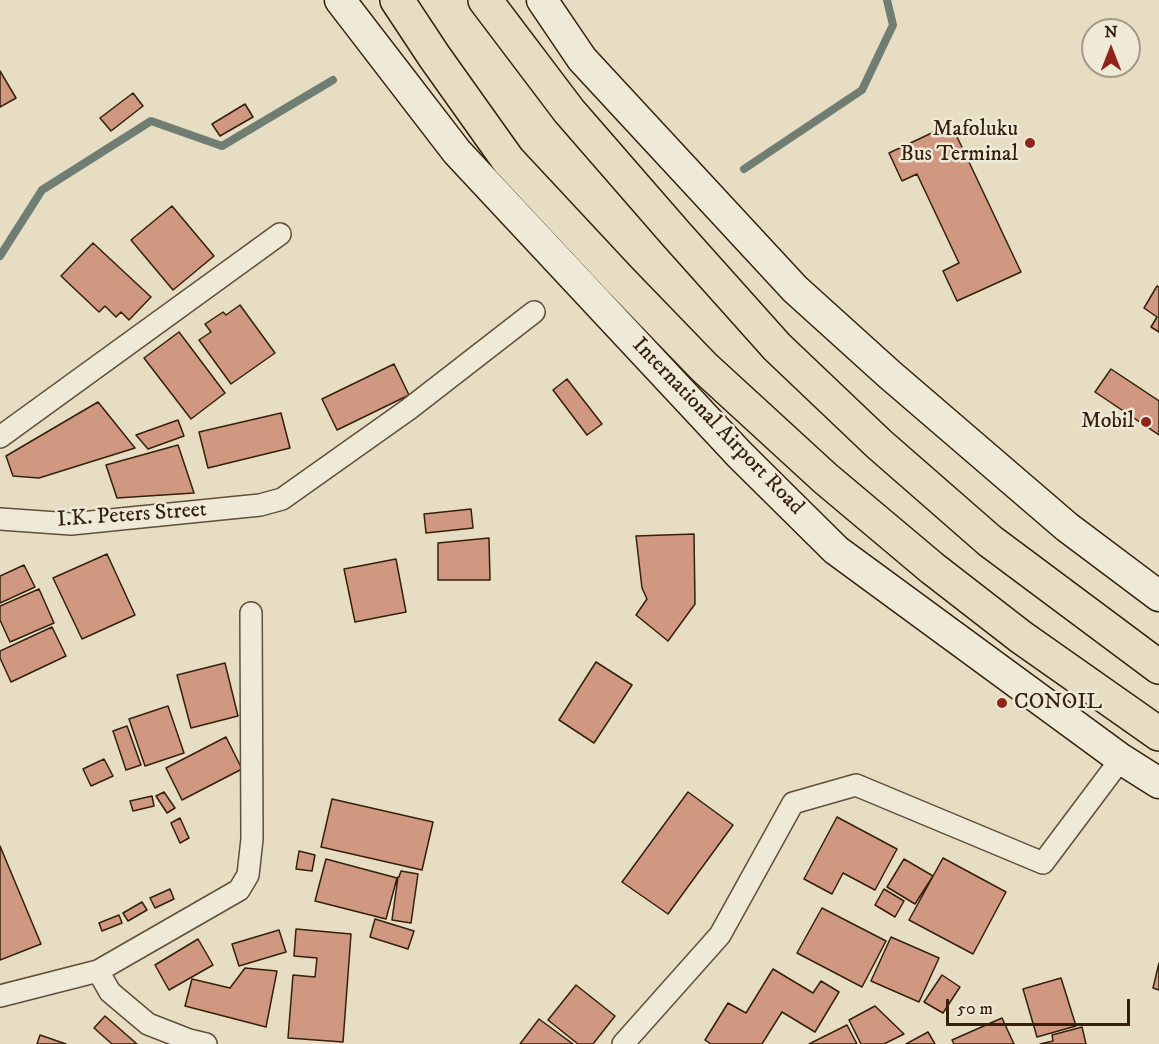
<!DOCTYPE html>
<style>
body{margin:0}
#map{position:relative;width:1159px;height:1044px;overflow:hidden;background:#e6ddc3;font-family:"IM FELL DW Pica",serif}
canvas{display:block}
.north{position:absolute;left:1081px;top:18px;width:60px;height:60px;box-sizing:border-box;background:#efe9d8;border:2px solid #a49986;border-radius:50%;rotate:0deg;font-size:16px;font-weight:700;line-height:24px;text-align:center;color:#34200b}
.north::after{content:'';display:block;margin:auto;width:21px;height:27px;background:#8f2418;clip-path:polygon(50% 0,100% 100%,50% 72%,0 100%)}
.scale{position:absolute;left:946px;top:999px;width:184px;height:27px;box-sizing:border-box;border:3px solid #34200b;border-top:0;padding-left:8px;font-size:18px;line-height:21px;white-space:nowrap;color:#34200b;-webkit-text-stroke:4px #efe9d8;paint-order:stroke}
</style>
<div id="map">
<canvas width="1159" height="1044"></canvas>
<div class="north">N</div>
<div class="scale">50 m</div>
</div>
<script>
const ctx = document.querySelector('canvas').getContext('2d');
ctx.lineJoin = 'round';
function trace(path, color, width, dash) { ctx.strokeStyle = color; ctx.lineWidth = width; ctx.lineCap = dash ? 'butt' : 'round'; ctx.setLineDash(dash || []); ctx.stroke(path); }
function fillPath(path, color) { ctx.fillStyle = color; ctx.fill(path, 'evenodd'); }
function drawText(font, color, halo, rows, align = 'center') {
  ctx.font = font + ' "IM FELL DW Pica",serif'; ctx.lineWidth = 5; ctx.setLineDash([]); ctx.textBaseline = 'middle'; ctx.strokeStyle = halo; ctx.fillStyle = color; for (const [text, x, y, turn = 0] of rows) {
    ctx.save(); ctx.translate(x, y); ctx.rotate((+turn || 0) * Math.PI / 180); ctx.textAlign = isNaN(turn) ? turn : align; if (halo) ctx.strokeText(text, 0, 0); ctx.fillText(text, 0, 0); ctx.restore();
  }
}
const stream = new Path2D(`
 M744,169L862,90L893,25L887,0
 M0,256L42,190L151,121L222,146L333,80`);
const building = new Path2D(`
 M0,71L16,98L0,107Z
 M133,93L143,106L111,131L100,118Z
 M245,104L253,117L220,136L212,124Z
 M951,124L1021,272L957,301L943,271L959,263L917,174L902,181L889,153Z
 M172,206L214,256L173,290L131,240Z
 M93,243L151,297L129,320L121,312L116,317L105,306L99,312L61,276Z
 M1157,286L1159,287V332L1151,327L1157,317L1144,308Z
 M240,305L275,353L231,384L199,340L211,332L205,324L223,312L226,315Z
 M179,332L225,393L191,419L144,358Z
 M394,364L409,395L337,430L322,399Z
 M1111,369L1159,401V435L1095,392Z
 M567,379L602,424L587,435L553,390Z
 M98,402L135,448L39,478L13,476L6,456Z
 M281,413L290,448L208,468L199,432Z
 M178,420L184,436L148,449L136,435Z
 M178,445L194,493L117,498L106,465Z
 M471,509L473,528L426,533L424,514Z
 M694,534L695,604L668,641L636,615L647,599L642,588L636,536Z
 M489,538L490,580H438V543Z
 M107,554L135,615L82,639L53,578Z
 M396,559L406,612L355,622L344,569Z
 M24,565L35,587L0,603V576Z
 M39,589L54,623L10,642L0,620V606Z
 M52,627L66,656L11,682L0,658V651Z
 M596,662L632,685L594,743L559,720Z
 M225,663L238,716L191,728L177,675Z
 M168,706L184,753L145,766L129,719Z
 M127,726L141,765L126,770L113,731Z
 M226,737L242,769L182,800L166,768Z
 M104,759L113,776L91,786L83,769Z
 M164,792L175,808L167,813L156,796Z
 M688,792L733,825L668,914L622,882Z
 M152,796L154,806L133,811L130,801Z
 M332,799L433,822L422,870L321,847Z
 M837,817L897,849L875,890L843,873L832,894L804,879Z
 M180,818L189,838L180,843L171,823Z
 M0,846L41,944L0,960Z
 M299,851L315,855L312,871L296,869Z
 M943,858L1006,892L973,954L909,920Z
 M326,859L397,878L386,919L315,901Z
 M904,859L933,876L915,904L887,887Z
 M401,871L418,874L411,923L392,920L398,877H399Z
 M170,889L174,899L155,908L150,898Z
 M884,889L904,901L895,917L875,905Z
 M142,902L147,910L128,921L123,913Z
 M822,908L886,941L862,987L797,953Z
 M119,915L122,923L102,931L99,923Z
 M375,919L414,931L408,949L370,937Z
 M296,929L351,934L343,1042L288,1038L293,975L315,977L317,958L294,956Z
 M279,930L286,952L239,966L232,944Z
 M891,937L939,958L919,1002L871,981Z
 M198,939L213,965L169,990L155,965Z
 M1159,963V990L1153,988Z
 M245,968L277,971L266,1027L185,1006L192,979L230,988Z
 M773,969L813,993L821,981L839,992L815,1032L782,1012L762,1044H711L705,1040L728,1003L746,1013Z
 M942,975L960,987L943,1013L924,1002Z
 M1061,978L1076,1026L1037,1037L1023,989Z
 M576,985L615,1016L593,1044H578L548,1020Z
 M875,1006L904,1034L884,1044H861L849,1020Z
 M105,1016L137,1044H112L94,1028Z
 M1002,1018L1014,1044H954L952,1040Z
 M539,1019L573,1044H520Z
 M847,1025L857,1044H809Z
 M1082,1027L1086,1044H1040L1053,1041L1052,1035Z
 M928,1032L935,1044H906Z
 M40,1035L66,1044H37Z`);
const street = new Path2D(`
 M0,437L280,234
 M0,519L71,524L260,505L282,499L409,409L534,312
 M98,971L110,992L148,1024L189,1040L206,1044
 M0,996L98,971L239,890L248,875L252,839L251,613
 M623,1044L720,935L793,803L856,785L1043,863L1121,759`);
const secondary = new Path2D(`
 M340,0L457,152L739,454L836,550L1121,759L1159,783
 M542,0L582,59L795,289L889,374L1067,527L1159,596`);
const highway = new Path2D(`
 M397,0L434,56L508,160L618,278L704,367L825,478L932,568L1021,637L1159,734
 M485,0L569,111L676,234L777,347L879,444L990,541L1159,667`);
const markers = [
 [1030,143,6,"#8f2418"],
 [1146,422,6,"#8f2418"],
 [1002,703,6,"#8f2418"]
];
const poiNames = [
 ["Mafoluku",1018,130],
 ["Bus Terminal",1018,155],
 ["Mobil",1134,422],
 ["CONOIL",1014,703,"left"]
];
const streetNames = [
 ["International Airport Road",717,427,46],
 ["I.K. Peters Street",132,516,-4]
];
trace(stream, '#6f7d72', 8);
fillPath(building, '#d09881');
trace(building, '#34200b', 1.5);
trace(street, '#604f39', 24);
trace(secondary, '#34200b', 33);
trace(highway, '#34200b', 36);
trace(street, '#efe9d8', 21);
trace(secondary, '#efe9d8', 30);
trace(highway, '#e6ddc3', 33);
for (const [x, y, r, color] of markers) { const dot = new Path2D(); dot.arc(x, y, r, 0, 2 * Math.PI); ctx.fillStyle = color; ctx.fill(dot); trace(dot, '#efe9d8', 2); }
drawText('22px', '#34200b', '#efe9d8', poiNames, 'right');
drawText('22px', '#34200b', '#efe9d8', streetNames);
</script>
